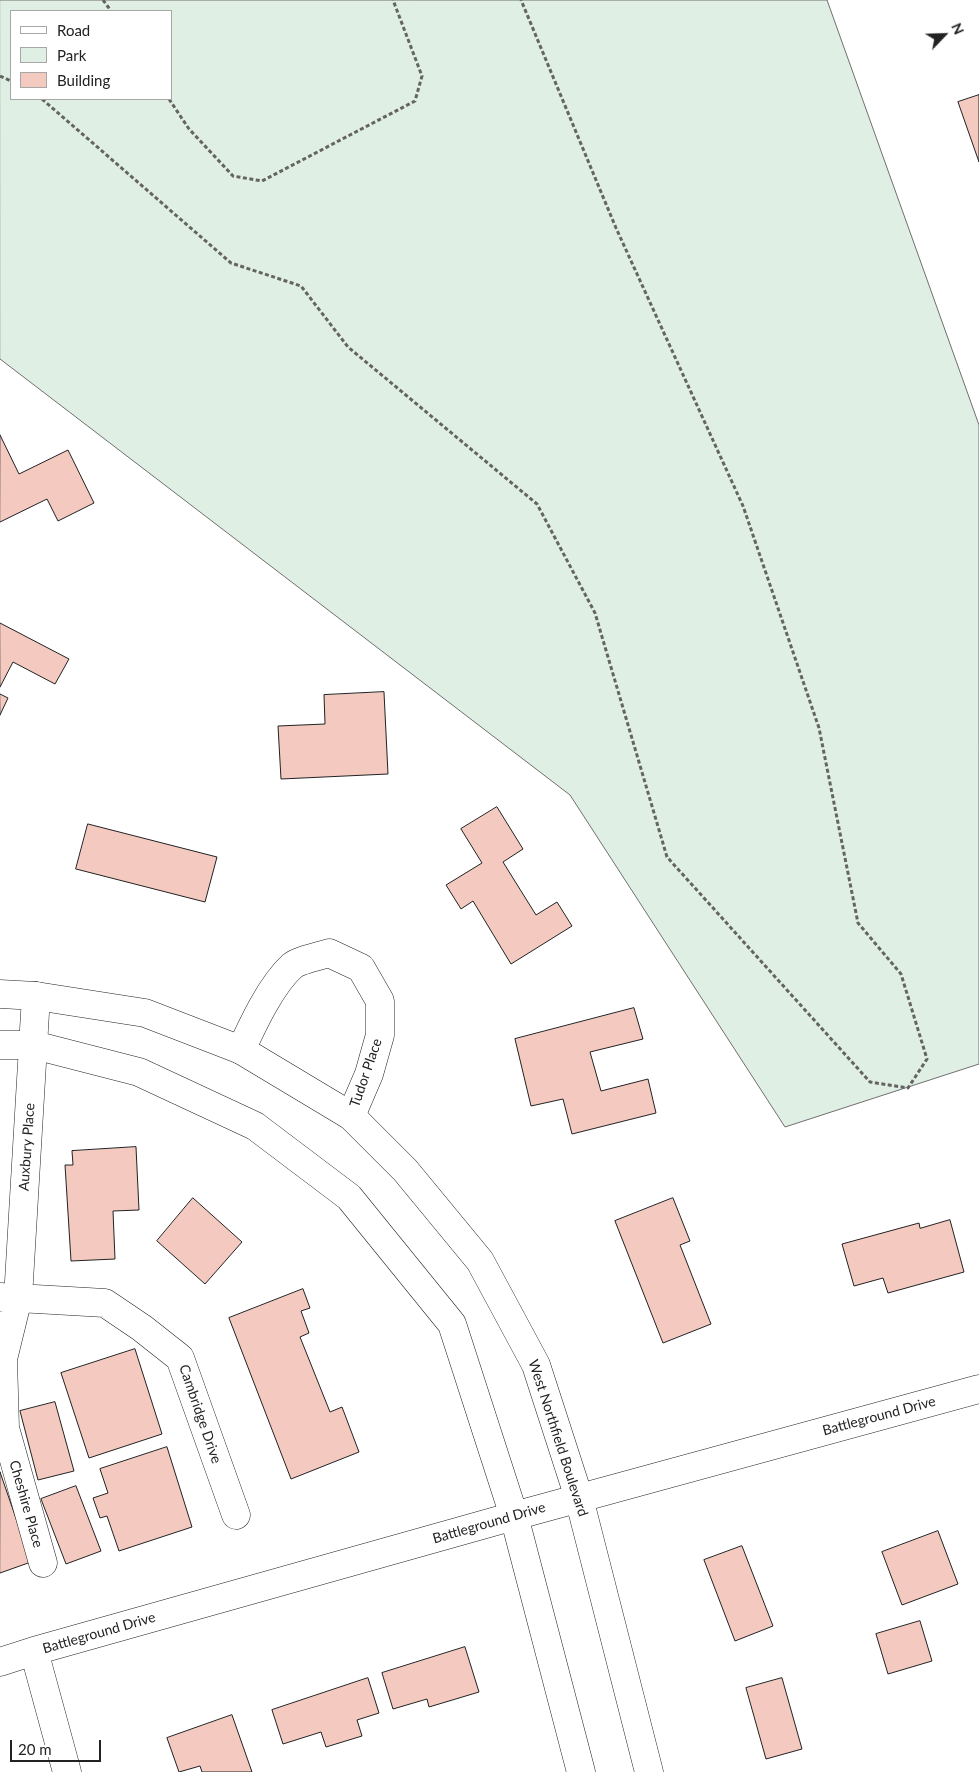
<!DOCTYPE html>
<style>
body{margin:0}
#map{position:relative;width:979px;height:1772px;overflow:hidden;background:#fff;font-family:Lato,sans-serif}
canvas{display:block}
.legend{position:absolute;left:10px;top:10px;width:162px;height:90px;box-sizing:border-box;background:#fff;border:1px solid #a7a7a7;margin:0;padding:6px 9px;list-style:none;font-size:15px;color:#222}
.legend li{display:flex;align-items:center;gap:10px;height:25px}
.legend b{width:25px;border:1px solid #a7a7a7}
.north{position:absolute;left:919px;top:10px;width:50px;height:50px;-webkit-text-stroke:4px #fff;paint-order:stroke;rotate:66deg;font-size:14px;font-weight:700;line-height:20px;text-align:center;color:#222}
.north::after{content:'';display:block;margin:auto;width:18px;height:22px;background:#222;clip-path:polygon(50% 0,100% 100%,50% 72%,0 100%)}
.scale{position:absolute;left:10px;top:1740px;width:91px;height:22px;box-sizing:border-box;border:2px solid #222;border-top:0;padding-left:6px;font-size:15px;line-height:18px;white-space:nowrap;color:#222;-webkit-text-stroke:4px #fff;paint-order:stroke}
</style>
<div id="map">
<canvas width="979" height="1772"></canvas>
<ul class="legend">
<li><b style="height:6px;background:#fff"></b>Road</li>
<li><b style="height:14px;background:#e0efe3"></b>Park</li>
<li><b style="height:14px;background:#f3c9c0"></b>Building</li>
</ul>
<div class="north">N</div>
<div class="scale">20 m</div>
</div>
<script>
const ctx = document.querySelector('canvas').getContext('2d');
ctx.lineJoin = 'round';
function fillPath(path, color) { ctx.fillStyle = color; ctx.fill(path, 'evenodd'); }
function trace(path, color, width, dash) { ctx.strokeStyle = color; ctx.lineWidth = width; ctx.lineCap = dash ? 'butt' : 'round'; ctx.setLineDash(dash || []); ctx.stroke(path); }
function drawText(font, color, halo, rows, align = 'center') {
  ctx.font = font + ' Lato,sans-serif'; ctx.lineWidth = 4; ctx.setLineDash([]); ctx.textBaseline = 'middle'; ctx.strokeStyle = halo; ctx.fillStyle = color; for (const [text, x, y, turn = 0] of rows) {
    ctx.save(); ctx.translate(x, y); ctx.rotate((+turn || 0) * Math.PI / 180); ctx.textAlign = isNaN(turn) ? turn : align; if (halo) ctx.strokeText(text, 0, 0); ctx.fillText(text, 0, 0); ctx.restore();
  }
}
const green = new Path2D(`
 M0,0H827L979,425V1064L785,1127L570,795L0,359ZM11,11H171V99H11Z`);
const building = new Path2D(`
 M979,95V162L958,102Z
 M0,435L19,474L68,450L94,503L58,521L47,499L0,522Z
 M0,623L69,659L55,684L13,662L0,687Z
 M384,692L388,774L281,779L278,726L325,724L324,695Z
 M0,694L8,698L0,715Z
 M497,807L523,849L503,862L536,915L557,902L572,926L511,964L473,901L461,909L446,885L482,863L461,829Z
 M88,824L217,857L205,902L76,869Z
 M634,1008L643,1039L590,1052L601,1091L648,1079L656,1113L572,1134L563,1099L531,1106L515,1039Z
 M136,1147L139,1210L113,1211L115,1259L71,1261L65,1165H73L72,1151Z
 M193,1198L242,1242L205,1284L157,1241Z
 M673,1198L690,1241L680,1245L711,1324L663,1343L615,1221Z
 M950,1220L964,1272L888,1293L883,1278L854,1286L842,1244L919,1223L920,1228Z
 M303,1289L310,1308L301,1311L309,1333L300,1337L330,1412L342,1407L359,1452L291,1479L229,1318Z
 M135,1349L162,1434L89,1458L61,1373Z
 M55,1402L74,1471L38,1480L20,1411Z
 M167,1447L192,1527L119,1551L107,1516L100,1518L93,1498L108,1493L100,1469Z
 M0,1472L31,1562L0,1573Z
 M76,1486L101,1551L66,1564L41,1499Z
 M938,1531L958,1584L902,1605L882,1552Z
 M742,1546L773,1626L735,1641L704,1560Z
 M920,1621L932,1661L888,1674L876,1634Z
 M465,1647L479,1692L429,1707L427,1699L393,1709L382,1673Z
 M368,1678L379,1713L357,1720L362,1736L326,1747L321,1732L283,1744L272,1710Z
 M782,1678L802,1749L766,1759L746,1688Z
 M232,1715L252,1772H202L200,1766L179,1772L167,1738Z`);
const path = new Path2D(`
 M103,0L111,11
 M0,76L11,81
 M42,99L231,263L301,286L348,347L537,504L595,613L667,857L870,1082L908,1088L927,1059L901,974L858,923L819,728L743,506L616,228L521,0
 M169,99L189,129L233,176L262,181L415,101L422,76L393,0`);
const street = new Path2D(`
 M36,996L18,1298L3,1359L5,1428L43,1563
 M241,1050C253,1024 271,985 292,966C299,960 320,956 329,953L361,968L380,1001V1035L369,1074L351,1116
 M0,1297L105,1303L142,1328L180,1358L236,1515
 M34,1651L67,1772
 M0,1662L34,1651L514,1516L979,1389`);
const secondary = new Path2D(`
 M0,994L36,996L145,1013L241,1050L351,1116L405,1170L480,1261L536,1365L579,1498L649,1772
 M0,1045H34L139,1072L255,1126L349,1197L452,1324L514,1516L581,1772`);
const streetNames = [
 ["Tudor Place",366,1073,-71],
 ["Auxbury Place",27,1147,-86],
 ["Cambridge Drive",200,1414,71],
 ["Battleground Drive",879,1416,-15],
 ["West Northfield Boulevard",558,1438,72],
 ["Cheshire Place",26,1504,74],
 ["Battleground Drive",489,1523,-16],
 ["Battleground Drive",99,1633,-16]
];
fillPath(green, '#e0efe3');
trace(green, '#6f6f6f', 1);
fillPath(building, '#f3c9c0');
trace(building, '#222', 1);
trace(street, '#222', 29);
trace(secondary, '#222', 29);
trace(path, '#646464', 3, [4, 2.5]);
trace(street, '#fff', 28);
trace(secondary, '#fff', 28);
drawText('14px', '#222', '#fff', streetNames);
</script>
